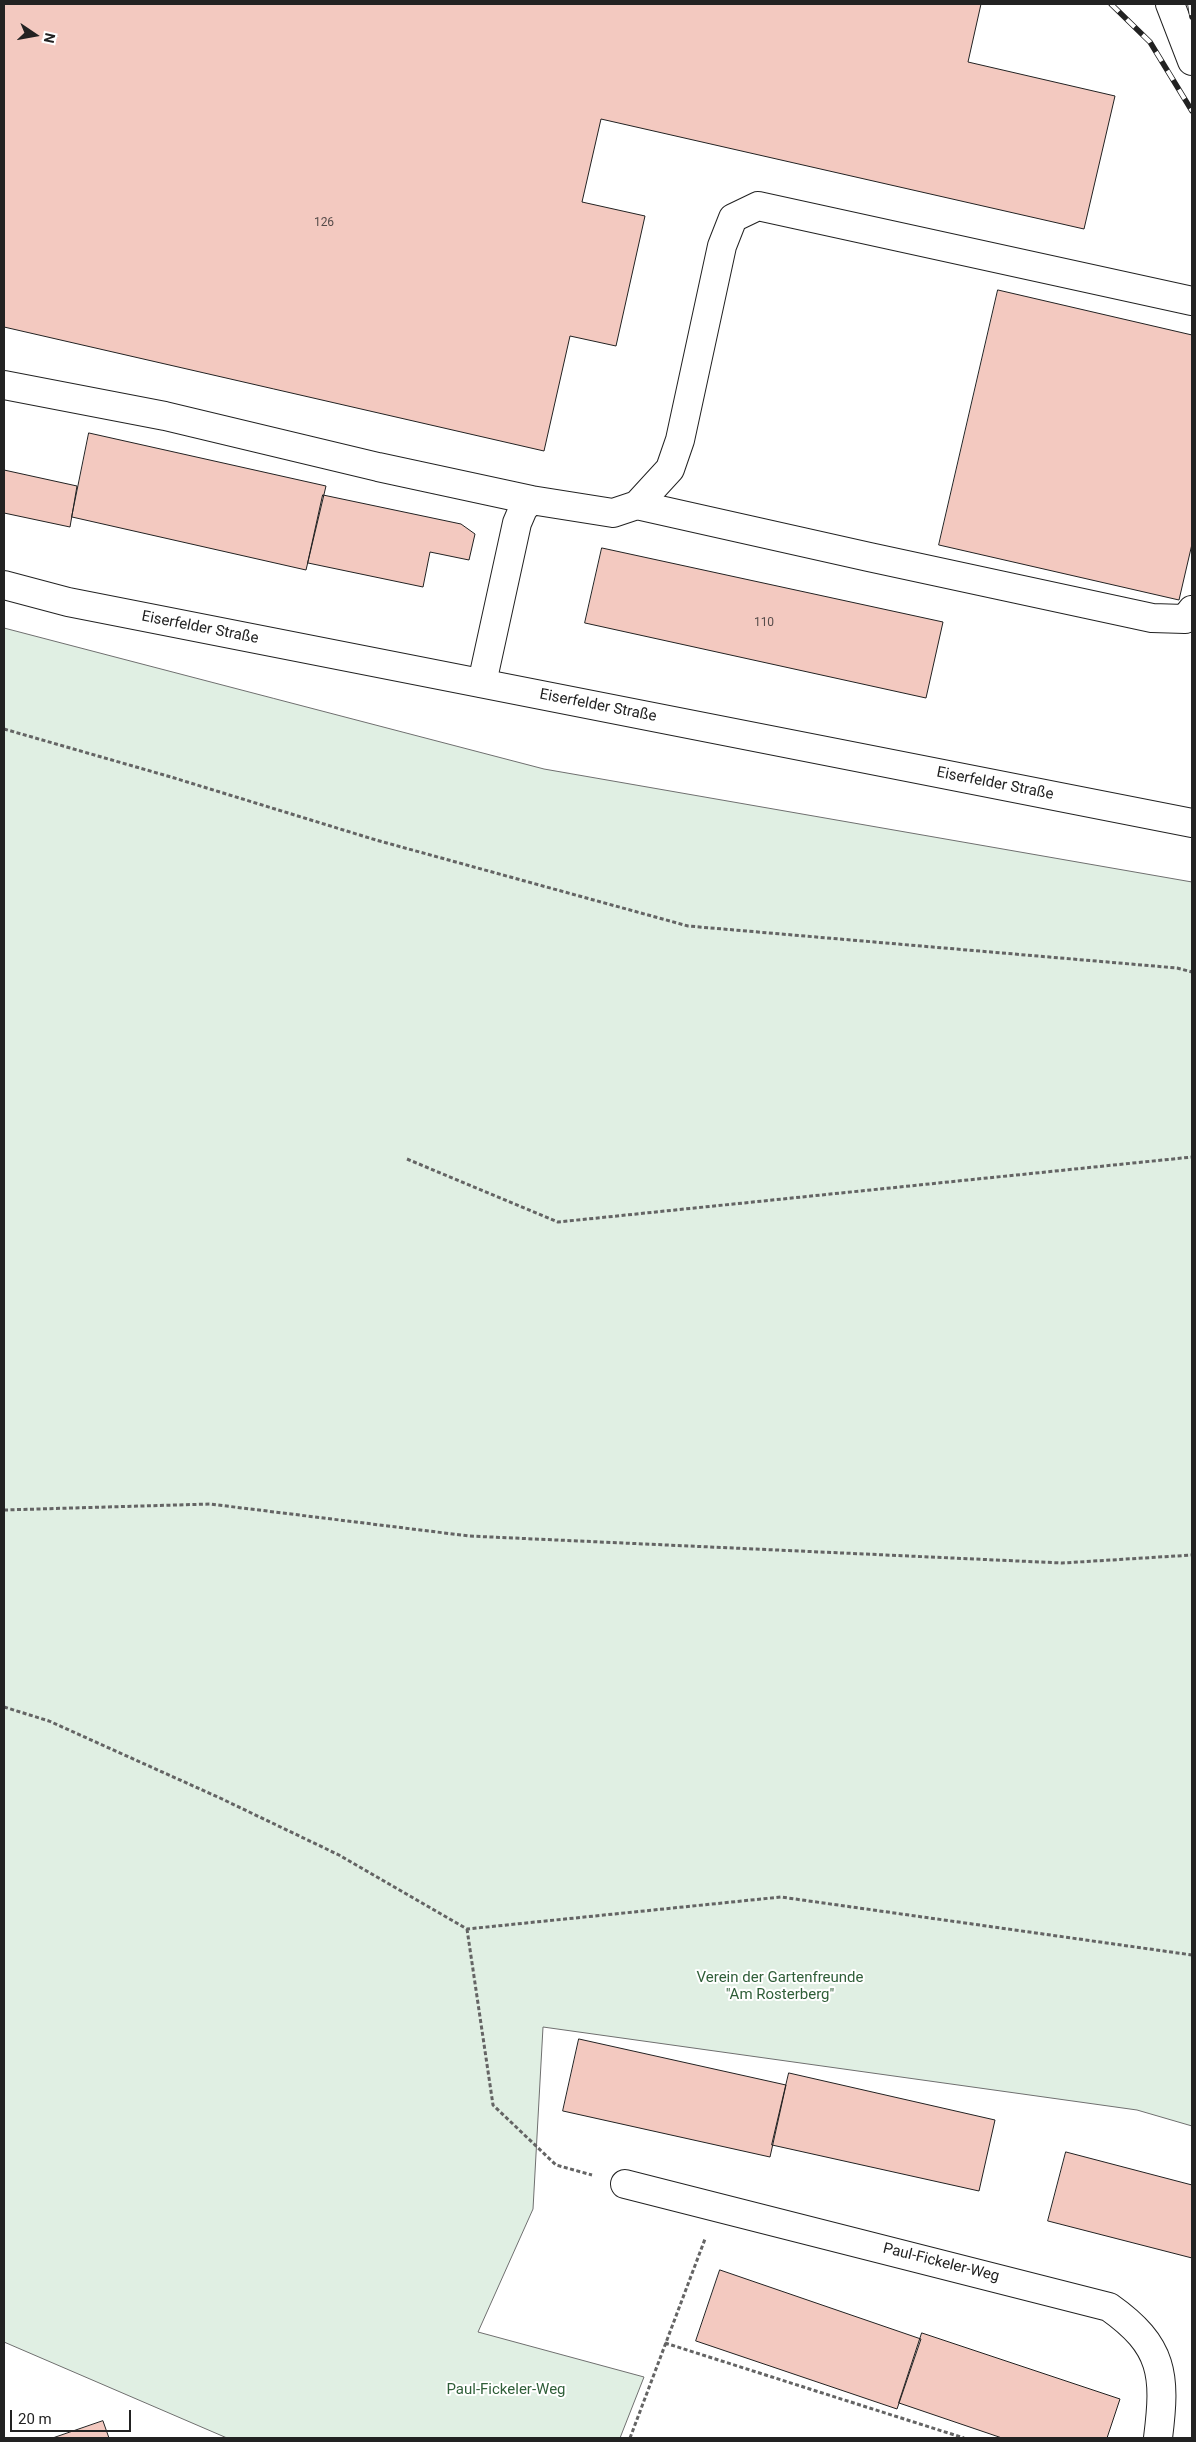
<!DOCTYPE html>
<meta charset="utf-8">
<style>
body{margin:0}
#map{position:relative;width:1196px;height:2442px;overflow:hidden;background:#fff;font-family:Roboto,sans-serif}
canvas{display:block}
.frame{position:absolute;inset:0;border:5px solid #222;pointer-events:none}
.north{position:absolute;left:10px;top:10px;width:50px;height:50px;-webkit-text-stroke:4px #fff;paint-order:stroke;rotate:102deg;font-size:14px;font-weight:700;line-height:20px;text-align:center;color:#222}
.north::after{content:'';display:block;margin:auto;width:18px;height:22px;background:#222;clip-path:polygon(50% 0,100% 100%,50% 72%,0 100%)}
.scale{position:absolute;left:10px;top:2410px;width:121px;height:22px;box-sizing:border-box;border:2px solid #222;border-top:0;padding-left:6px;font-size:15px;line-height:18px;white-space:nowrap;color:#222;-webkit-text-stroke:4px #fff;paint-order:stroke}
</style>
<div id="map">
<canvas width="1196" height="2442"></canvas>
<div class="frame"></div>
<div class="north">N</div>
<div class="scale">20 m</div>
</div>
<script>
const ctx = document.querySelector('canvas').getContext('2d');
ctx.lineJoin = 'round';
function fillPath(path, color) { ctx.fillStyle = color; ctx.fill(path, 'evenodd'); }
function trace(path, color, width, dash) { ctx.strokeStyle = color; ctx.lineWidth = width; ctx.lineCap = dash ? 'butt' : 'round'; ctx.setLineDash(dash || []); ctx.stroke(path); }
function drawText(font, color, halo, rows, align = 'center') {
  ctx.font = font + ' Roboto,sans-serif'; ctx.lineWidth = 4; ctx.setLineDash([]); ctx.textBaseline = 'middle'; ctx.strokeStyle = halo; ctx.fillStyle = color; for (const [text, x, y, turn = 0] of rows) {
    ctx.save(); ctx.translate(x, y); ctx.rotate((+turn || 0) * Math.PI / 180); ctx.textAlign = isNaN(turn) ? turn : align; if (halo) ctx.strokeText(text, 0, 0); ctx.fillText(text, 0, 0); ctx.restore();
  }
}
const green = new Path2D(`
 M4,628L544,769L1192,882V2126L1137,2110L543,2027L533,2209L478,2332L644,2377L620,2438H227L4,2342Z`);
const building = new Path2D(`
 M4,4H981L968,62L1115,96L1084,229L601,119L582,202L645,216L616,346L570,336L544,451L4,327Z
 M998,290L1192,335V544L1179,600L939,545Z
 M89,433L326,486L306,570L72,517Z
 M4,470L77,486L70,527L4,513Z
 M323,495L461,524L475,534L469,560L430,552L423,587L308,563Z
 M602,548L943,622L926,698L585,623Z
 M579,2039L786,2085L770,2157L563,2111Z
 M789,2073L995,2120L979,2191L772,2145Z
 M1066,2152L1192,2185V2258L1048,2221Z
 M720,2270L921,2339L897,2409L696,2341Z
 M922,2333L1120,2399L1107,2438H1002L899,2403Z
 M103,2421L109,2438H53Z`);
const path = new Path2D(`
 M4,729L171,777L376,840L688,926L1177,968L1192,972
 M407,1159L558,1222L1192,1157
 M4,1510L210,1504L469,1536L1062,1563L1192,1555
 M4,1707L49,1721L220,1798L339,1855L467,1929L781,1897L1192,1955
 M467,1929L493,2105L556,2165L592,2175
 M665,2343L964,2438
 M630,2438L705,2239`);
const minor = new Path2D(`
 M1170,4L1192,61
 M4,385L165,416L378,467L531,500
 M637,505L869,557L1152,618L1185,619L1192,610
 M482,683L517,523L523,509L531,500L613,513L637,505L670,469L680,440L722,246L733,218L758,206L1192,301
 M625,2184L1109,2307C1164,2346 1166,2375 1158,2438`);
const major = new Path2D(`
 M4,585L68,602L1192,823`);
const rail = new Path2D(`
 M1111,4L1150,42L1192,111
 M1190,4L1192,17`);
const numberNames = [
 ["126",324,223],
 ["110",764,623]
];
const streetNames = [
 ["Eiserfelder Straße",200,628,11],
 ["Eiserfelder Straße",598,706,11],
 ["Eiserfelder Straße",995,784,11],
 ["Paul-Fickeler-Weg",941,2263,14]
];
const parkNames = [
 ["Verein der Gartenfreunde",780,1978],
 ["\"Am Rosterberg\"",780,1995],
 ["Paul-Fickeler-Weg",506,2390]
];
fillPath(green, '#e0efe3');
trace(green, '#6f6f6f', 1);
fillPath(building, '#f3c9c0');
trace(building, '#222', 1);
trace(minor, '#222', 30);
trace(major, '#222', 30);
trace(path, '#646464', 3, [4, 2.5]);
trace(minor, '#fff', 28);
trace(major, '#fff', 28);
trace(rail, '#222', 5.5);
trace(rail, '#fff', 4, [11]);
drawText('12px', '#564c4a', null, numberNames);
drawText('15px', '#222', '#fff', streetNames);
drawText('15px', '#2f5e38', '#fff', parkNames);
</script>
